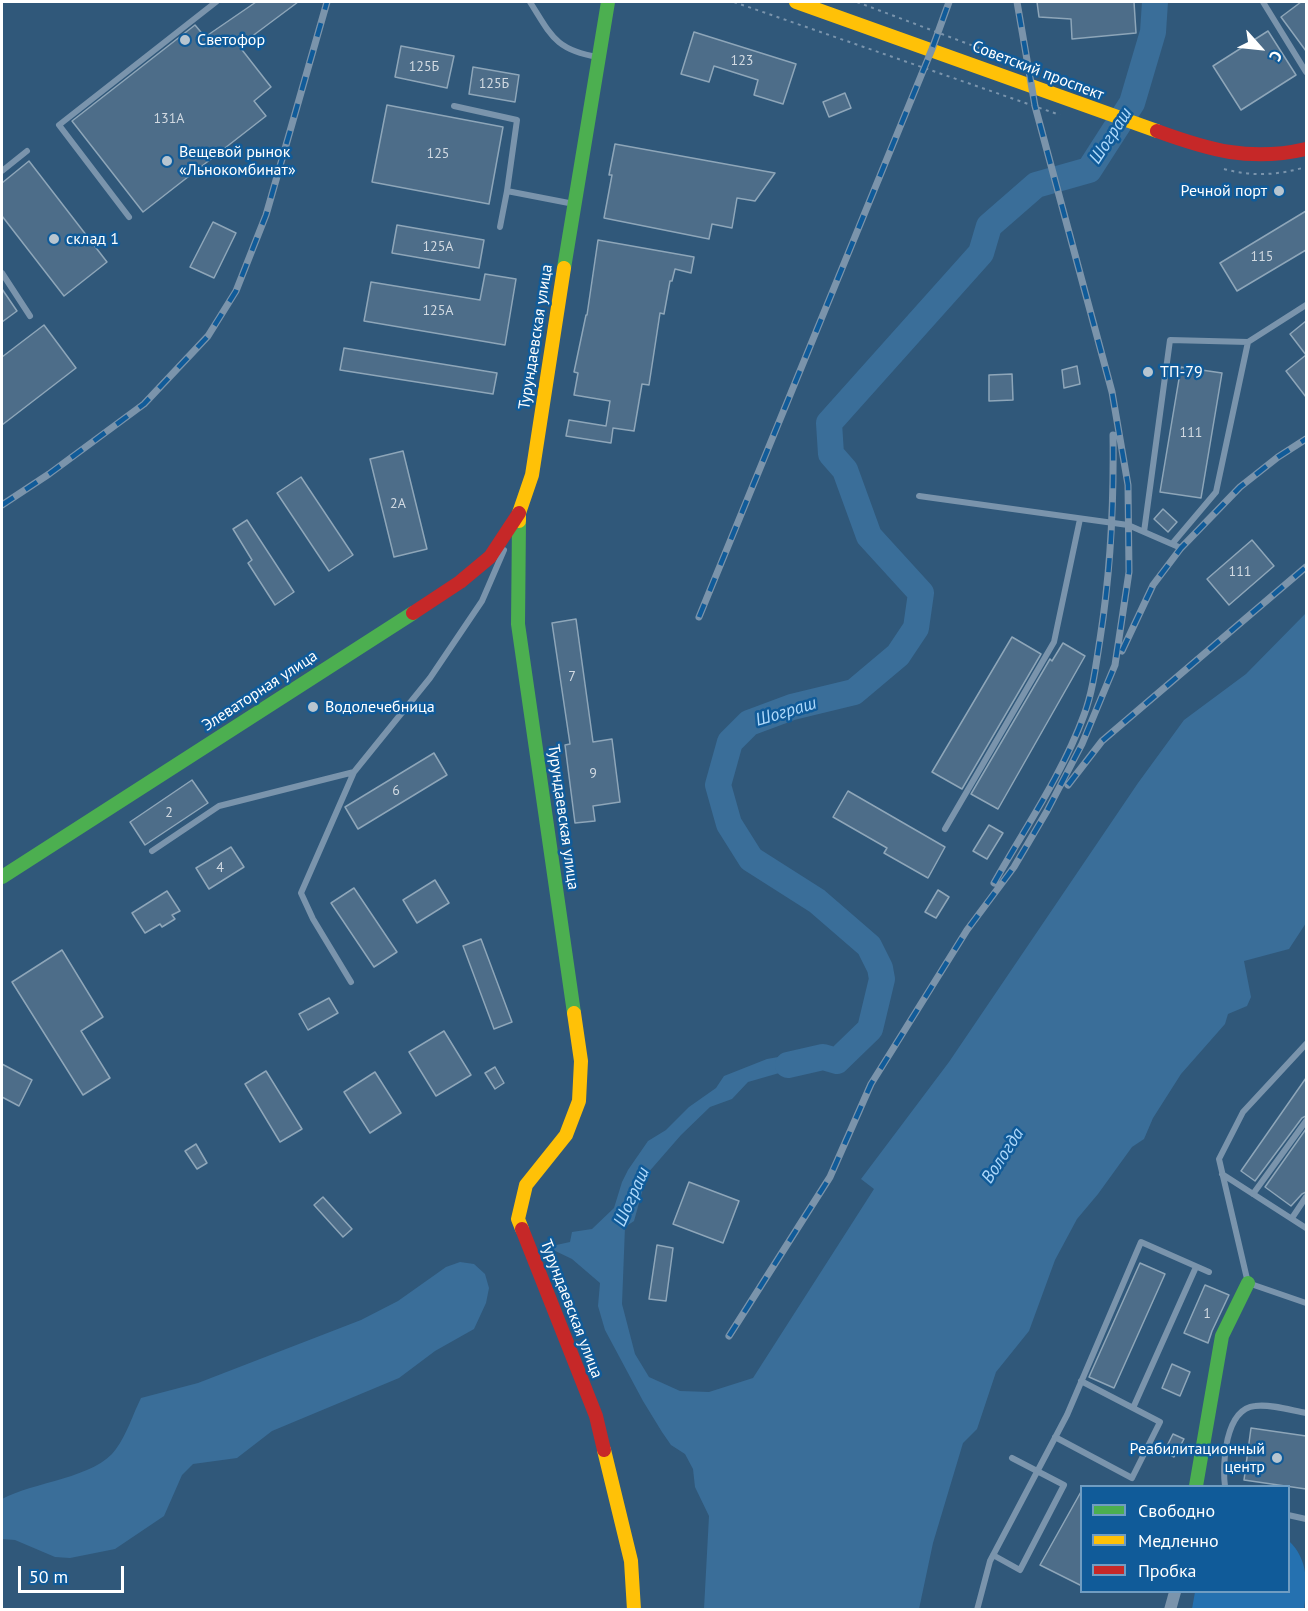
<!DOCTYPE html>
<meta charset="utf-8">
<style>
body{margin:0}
#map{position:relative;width:1308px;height:1611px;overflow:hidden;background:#30587a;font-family:"PT Sans",sans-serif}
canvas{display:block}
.frame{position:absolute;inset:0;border:3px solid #fff;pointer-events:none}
.legend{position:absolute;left:1080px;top:1485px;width:210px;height:108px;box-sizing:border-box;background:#105b99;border:2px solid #709dc2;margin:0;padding:8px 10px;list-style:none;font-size:18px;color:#fff}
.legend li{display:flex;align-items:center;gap:12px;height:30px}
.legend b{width:30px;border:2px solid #709dc2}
.north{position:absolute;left:1230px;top:18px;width:60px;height:60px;-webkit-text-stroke:4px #105b99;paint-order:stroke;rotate:117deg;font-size:16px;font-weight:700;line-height:24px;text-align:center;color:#fff}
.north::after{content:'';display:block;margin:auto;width:21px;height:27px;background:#fff;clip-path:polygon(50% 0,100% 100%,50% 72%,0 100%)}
.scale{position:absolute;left:18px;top:1566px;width:106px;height:27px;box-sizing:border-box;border:3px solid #fff;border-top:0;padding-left:8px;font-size:18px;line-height:21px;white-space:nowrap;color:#fff;-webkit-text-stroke:4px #105b99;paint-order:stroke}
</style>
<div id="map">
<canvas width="1308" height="1611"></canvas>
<div class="frame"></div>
<ul class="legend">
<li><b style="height:8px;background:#4caf50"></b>Свободно</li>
<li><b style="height:8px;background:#ffc107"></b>Медленно</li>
<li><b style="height:8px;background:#c62828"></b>Пробка</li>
</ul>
<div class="north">С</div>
<div class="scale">50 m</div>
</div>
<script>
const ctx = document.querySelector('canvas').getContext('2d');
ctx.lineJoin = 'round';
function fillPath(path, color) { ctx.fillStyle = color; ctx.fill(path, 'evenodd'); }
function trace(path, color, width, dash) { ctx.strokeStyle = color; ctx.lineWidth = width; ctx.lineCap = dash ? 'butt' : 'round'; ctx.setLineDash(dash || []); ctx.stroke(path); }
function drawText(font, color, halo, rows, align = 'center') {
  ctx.font = font + ' "PT Sans",sans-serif'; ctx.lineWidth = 5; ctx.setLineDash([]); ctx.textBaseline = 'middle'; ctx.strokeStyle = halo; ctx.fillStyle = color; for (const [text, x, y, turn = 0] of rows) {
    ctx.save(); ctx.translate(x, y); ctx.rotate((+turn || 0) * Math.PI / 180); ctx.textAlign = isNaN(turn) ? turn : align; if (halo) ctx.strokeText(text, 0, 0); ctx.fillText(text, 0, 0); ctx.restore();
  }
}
const green = new Path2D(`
 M1289,1541C1308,1559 1308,1584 1304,1609H1192L1195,1592H1288Z`);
const water = new Path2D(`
 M1306,613V923L1289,949L1244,961L1251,997L1247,1006L1228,1014L1225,1024L1181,1074L1153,1118L1144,1139L1132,1147L1098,1194L1077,1219L1055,1260L1029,1331L996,1372L977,1429L963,1443L933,1543L919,1609H704L709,1516L695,1487L693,1469L685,1454L671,1445L662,1432L643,1401L605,1330L598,1306L600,1283L572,1259L547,1247L570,1242L572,1232L592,1229L614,1208L622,1182L628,1170L648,1141L666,1130L689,1107L716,1088L724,1076L767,1059L801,1053L823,1057L807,1065L748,1082L732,1099L710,1107L681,1135L647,1174L634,1221L625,1227L622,1304L635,1354L649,1377L680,1391L709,1392L753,1378L874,1189L861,1179L949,1062L1138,783L1184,720L1246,674Z
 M460,1262L474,1264L485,1274L489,1288L486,1303L474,1329L435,1351L399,1378L272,1431L237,1458L193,1464L182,1475L164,1516L115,1549L70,1558L55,1557L15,1540L2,1539V1499C33,1482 96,1478 116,1449C127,1434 133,1414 141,1398L198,1383L361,1320L398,1301L446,1267Z`);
const river = new Path2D(`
 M788,1065L823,1057L837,1061L870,1029L882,979L880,968L869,946L817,901L751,859L729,824L718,785L730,742L749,723L792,707L854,692L898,655L916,628L921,593L869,536L845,470L831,454L829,423L981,253L989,226L1036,185L1089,170L1132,103L1153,32L1155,2`);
const building = new Path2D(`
 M256,2H298L239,46L271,87L254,101L266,116L143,212L72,121L195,25L205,37Z
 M1037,2H1134L1136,33L1072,39L1071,19L1039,17Z
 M1301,2H1306V51L1281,17Z
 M1268,31L1296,75L1241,110L1213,66Z
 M694,32L796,64L783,104L754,95L758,80L714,66L709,82L681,74Z
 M401,46L454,56L447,88L395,77Z
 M473,67L519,75L515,102L469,94Z
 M845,93L851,108L829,117L823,102Z
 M387,105L503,127L489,204L372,182Z
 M615,144L775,173L755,201L737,198L732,228L712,224L709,239L604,218L612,175H609Z
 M29,161L107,262L64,296L2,216V183Z
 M1306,211V250L1237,291L1220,263Z
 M213,222L236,233L214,278L190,267Z
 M397,225L484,240L479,268L392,253Z
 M598,240L694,257L691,273L675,269L672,281H670L664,314L660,313L649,385L642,384L634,431L613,428L611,443L566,436L569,420L606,426L610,401L574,395L578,373L574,372L586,315H587Z
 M485,274L516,279L505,345L364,321L371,282L480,300Z
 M2,289L17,311L2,322Z
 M1306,321V397L1286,371L1306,355L1290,334Z
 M44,325L76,368L2,425V357Z
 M344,348L497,373L493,394L340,370Z
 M1077,366L1080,384L1064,388L1062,370Z
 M1181,367L1222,373L1201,498L1160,492Z
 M1012,374L1013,400L989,401V375Z
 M403,451L427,549L394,557L370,459Z
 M301,477L353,555L329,571L277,493Z
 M1163,509L1177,522L1168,532L1154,519Z
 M247,520L294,592L275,605L248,563L252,560L233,529Z
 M1252,540L1274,566L1229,605L1207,579Z
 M576,619L593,742L612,739L620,802L593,806L595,821L575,823L565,745L570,744L552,623Z
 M1012,637L1041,654L962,789L932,772Z
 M1063,643L1085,656L998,809L971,794L1050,659L1052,661Z
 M434,753L447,775L358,829L345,807Z
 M192,780L208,803L145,845L130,822Z
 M848,791L945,847L928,878L884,853L887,848L833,817Z
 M989,825L1003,833L987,859L973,851Z
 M231,847L244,867L209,889L196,868Z
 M435,880L449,903L417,923L403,900Z
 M354,888L397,952L374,967L331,903Z
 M938,890L949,897L936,918L925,912Z
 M167,891L180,911L172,915L175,919L162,927L160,924L145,933L132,913Z
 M481,939L512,1022L494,1029L463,946Z
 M62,950L103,1017L81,1031L110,1078L83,1095L12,982Z
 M329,998L338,1013L308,1030L299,1014Z
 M444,1031L471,1075L436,1096L409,1052Z
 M2,1064L32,1080L19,1106L2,1097Z
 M495,1067L504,1083L495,1089L485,1073Z
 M266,1071L302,1129L280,1142L245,1084Z
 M375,1072L401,1113L370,1133L344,1092Z
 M1306,1078V1116L1302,1118L1255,1181L1241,1171Z
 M1306,1129V1192L1302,1194L1291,1206L1265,1187Z
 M196,1144L207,1163L197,1169L185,1151Z
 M689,1182L739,1201L723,1243L673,1224Z
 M323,1197L352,1229L343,1237L314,1205Z
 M657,1245L673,1248L666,1301L649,1299Z
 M1140,1263L1165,1274L1114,1388L1089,1377Z
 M1205,1285L1229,1295L1212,1331L1208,1343L1184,1333Z
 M1172,1364L1190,1372L1180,1396L1162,1388Z
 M1251,1428L1306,1436V1489L1244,1480Z
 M1173,1434L1184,1439L1174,1457L1164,1452Z
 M1082,1490V1586L1040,1565Z`);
const path = new Path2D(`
 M734,2L1060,115
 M857,2L1032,68
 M1224,169C1253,177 1278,175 1306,167`);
const lane = new Path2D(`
 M530,2C551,35 555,50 598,57
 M1263,2L1306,72
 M454,106L517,120L507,191L574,204
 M2,171L27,151
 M129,217L59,125L216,2
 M500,227L507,191
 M2,273L30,316
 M919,496L1128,525L1181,548
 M1144,532L1170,340L1248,342
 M1172,544L1216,492L1248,342L1306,305
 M945,829L1054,642L1080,519
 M152,851L219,806L354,772
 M351,982L313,919L301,893L354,772L430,678L482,601L504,550
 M1306,1044L1243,1112L1219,1159L1248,1283L1306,1303
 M1222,1174L1306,1228
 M1253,1194L1306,1121
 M1292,1218L1306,1197
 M1133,1408L1196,1267
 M1055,1437L1132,1478L1160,1422L1081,1381
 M1225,1486C1222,1464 1225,1409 1255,1406C1271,1404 1290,1410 1306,1413
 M1288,1515L1306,1519
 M993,1555L1020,1570L1064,1485L1012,1458
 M977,1610L990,1561L1067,1415L1141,1242L1209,1272`);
const street = new Path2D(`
 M1170,1610L1175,1592`);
const fast = new Path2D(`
 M564,268L608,2
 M519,521L518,624L574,1013
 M2,877L413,613
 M1196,1486L1222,1336L1248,1283`);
const slow = new Path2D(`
 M796,2L1157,131
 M519,521V513L532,475L564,268
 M522,1229L518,1219L526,1185L566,1135L579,1101L581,1061L574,1013
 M604,1450L631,1561L634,1610`);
const jam = new Path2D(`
 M1157,131C1209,150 1250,162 1306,149
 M413,613L460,582L490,557L519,513
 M522,1229L596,1416L604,1450`);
const rail = new Path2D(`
 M2,505L49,474L144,404L208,336L236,291L266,215L327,2
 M699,617L932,49L949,2
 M1122,651L1153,585L1181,548L1240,487L1278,457L1306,439
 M1068,785L1102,741L1306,567
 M994,883C1025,828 1062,775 1084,715C1093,691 1096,664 1100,639C1111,569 1114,506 1113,435
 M729,1336L830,1177L871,1084L967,930L1014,867L1047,811L1082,744L1115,665L1129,572L1128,485L1112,392L1035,106L1017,2`);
const markers = [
 [185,40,6,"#b7c5d0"],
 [167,161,6,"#b7c5d0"],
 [1279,191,6,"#b7c5d0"],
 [54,239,6,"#b7c5d0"],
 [1148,372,6,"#b7c5d0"],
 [313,707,6,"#b7c5d0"],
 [1277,1458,6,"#b7c5d0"]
];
const numberNames = [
 ["123",742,61],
 ["125Б",424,67],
 ["125Б",494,84],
 ["131А",169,119],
 ["125",438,154],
 ["125А",438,247],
 ["115",1262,257],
 ["125А",438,311],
 ["111",1191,433],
 ["2А",398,504],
 ["111",1240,572],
 ["7",572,677],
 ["9",593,774],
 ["6",396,791],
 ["2",169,813],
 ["4",220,868],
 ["1",1207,1314]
];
const poiNames = [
 ["Светофор",197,40],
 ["Вещевой рынок",179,152],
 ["«Льнокомбинат»",179,170],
 ["Речной порт",1267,191,"right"],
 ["склад 1",66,239],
 ["ТП-79",1160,372],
 ["Водолечебница",325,707],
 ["Реабилитационный",1265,1449,"right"],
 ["центр",1265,1467,"right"]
];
const streetNames = [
 ["Советский проспект",1038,71,21],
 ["Турундаевская улица",536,337,-81],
 ["Элеваторная улица",260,691,-33],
 ["Турундаевская улица",563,817,82],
 ["Турундаевская улица",571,1309,69]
];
const waterNames = [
 ["Шограш",1111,136,-57],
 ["Шограш",786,712,-17],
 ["Вологда",1003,1156,-57],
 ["Шограш",632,1197,-66]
];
fillPath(green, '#2571b0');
fillPath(water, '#3a6e99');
trace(river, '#3a6e99', 26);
fillPath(building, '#4d6d89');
trace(building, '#8ea6b9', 1.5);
trace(path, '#7a94ac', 2, [3, 4.5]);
trace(lane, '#7a94ac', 6);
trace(street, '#7a94ac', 12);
trace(fast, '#4caf50', 14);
trace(slow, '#ffc107', 14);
trace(jam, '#c62828', 14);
trace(rail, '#7b94ab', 7);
trace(rail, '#105b99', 4.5, [14]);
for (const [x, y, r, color] of markers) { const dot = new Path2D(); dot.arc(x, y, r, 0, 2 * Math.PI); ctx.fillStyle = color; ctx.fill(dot); trace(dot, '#105b99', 2); }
drawText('14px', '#d2dae2', null, numberNames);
drawText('16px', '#fff', '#105b99', poiNames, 'left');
drawText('16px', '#fff', '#105b99', streetNames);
drawText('italic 18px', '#aed9fb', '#105b99', waterNames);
</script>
